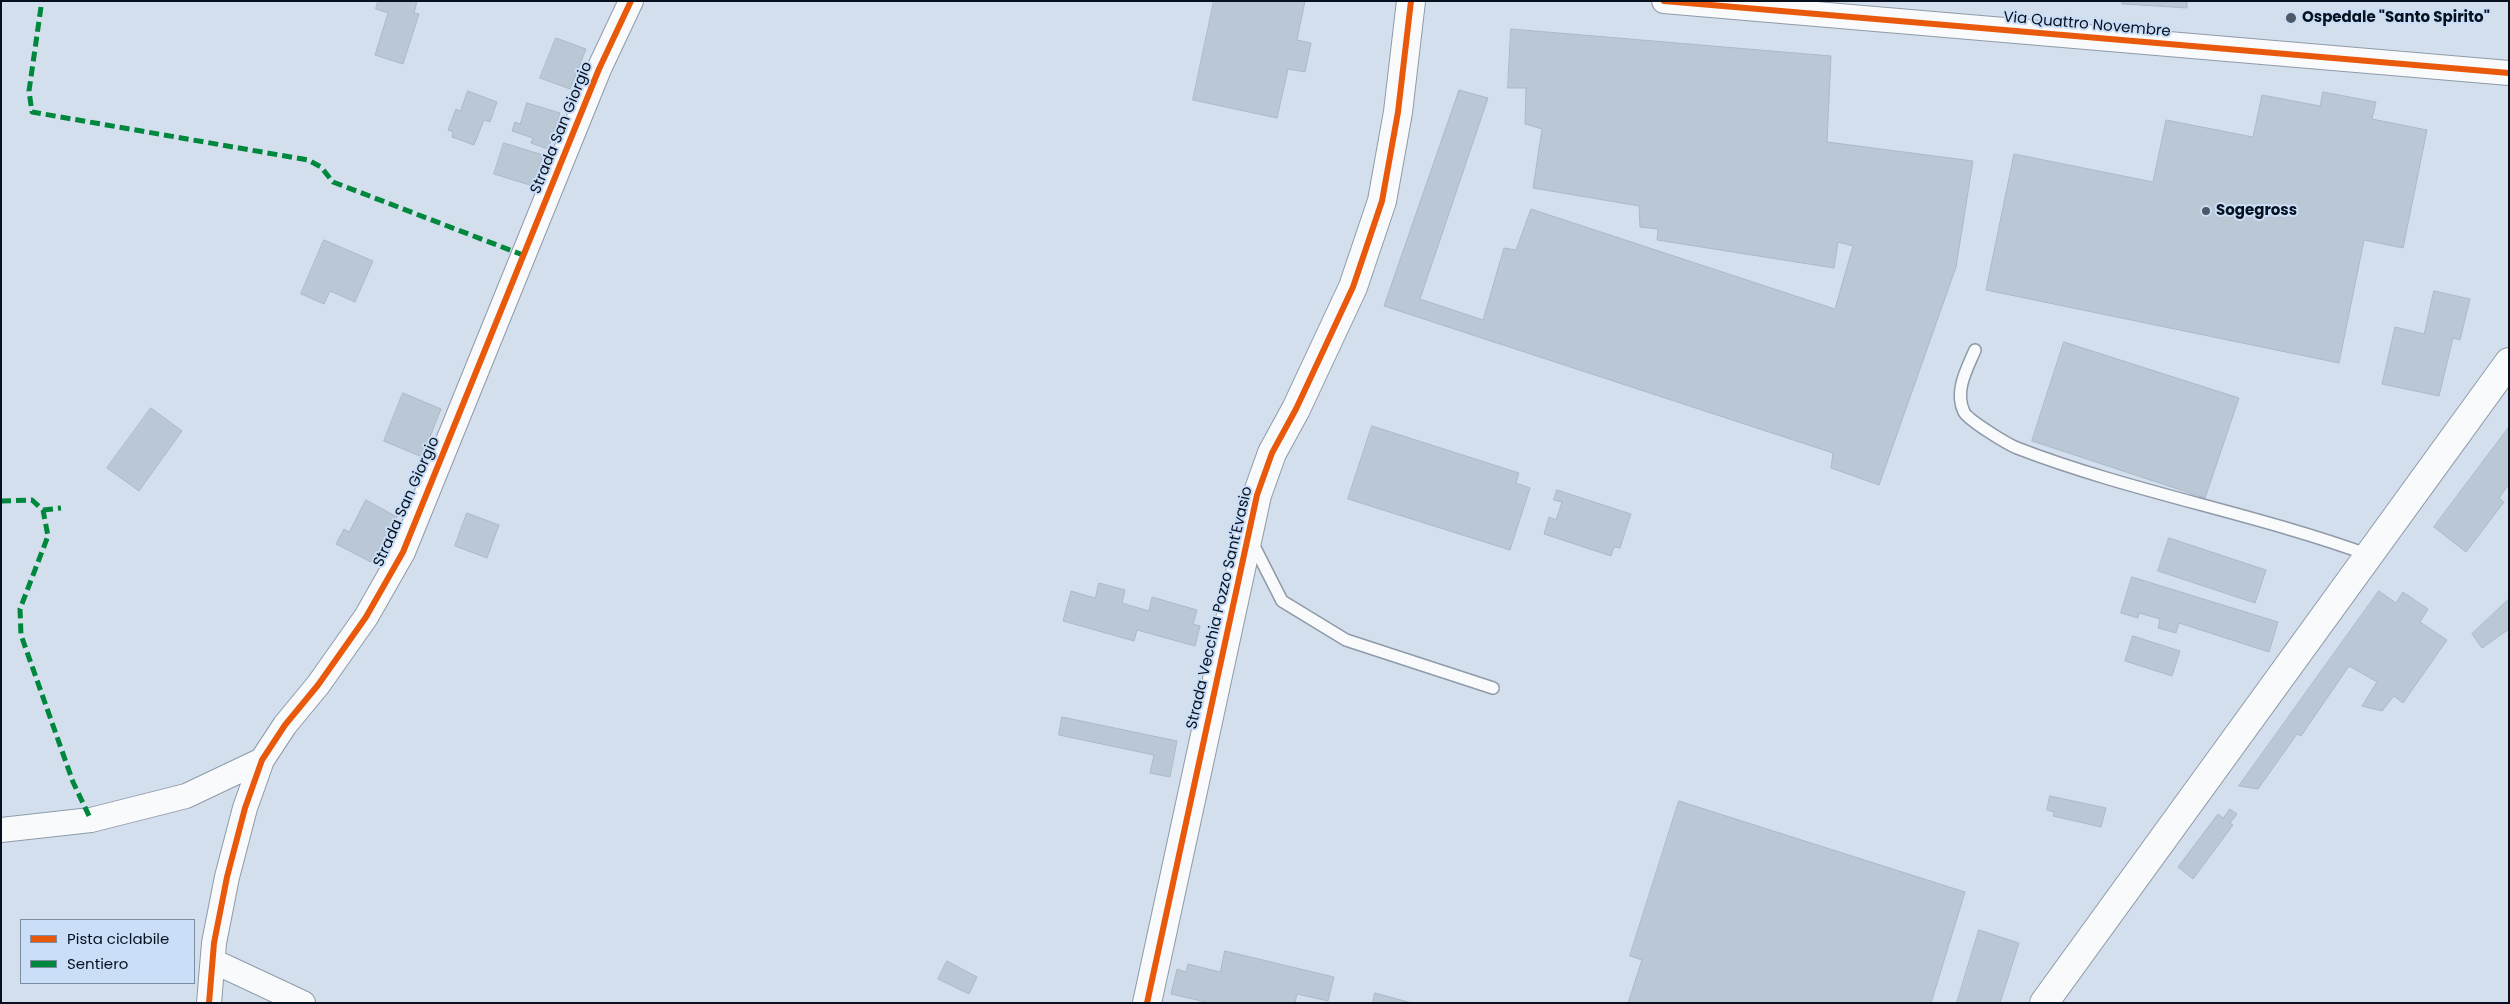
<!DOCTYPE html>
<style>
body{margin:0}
#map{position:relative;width:2510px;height:1004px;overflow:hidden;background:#d4dfee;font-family:Poppins,sans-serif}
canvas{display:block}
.frame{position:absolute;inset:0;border:2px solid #06101f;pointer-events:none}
.legend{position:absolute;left:20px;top:919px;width:175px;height:65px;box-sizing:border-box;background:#cadef8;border:1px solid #7c8ca1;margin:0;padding:6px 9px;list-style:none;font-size:15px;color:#06101f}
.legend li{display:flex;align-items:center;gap:10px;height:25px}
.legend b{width:25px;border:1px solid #7c8ca1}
</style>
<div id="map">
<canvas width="2510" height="1004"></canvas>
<div class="frame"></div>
<ul class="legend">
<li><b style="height:6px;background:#e8590c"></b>Pista ciclabile</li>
<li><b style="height:6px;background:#00873e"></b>Sentiero</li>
</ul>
</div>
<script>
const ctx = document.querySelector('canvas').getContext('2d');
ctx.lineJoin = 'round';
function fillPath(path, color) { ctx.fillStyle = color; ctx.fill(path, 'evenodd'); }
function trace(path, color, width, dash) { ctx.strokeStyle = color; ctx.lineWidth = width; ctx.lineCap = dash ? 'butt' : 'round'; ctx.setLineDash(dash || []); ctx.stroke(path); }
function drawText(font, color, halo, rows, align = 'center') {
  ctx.font = font + ' Poppins,sans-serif'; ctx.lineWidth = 4; ctx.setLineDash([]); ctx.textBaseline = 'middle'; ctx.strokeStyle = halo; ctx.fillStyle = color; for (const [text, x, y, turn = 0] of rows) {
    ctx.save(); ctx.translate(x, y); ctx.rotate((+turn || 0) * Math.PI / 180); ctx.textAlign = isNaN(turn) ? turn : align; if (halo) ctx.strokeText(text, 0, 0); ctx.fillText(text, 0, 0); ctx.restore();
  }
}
const building = new Path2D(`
 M378,1H417L414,13L419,14L403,64L375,55L388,13L376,9Z
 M1214,1H1305L1297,40L1311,43L1305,72L1288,69L1277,118L1193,100Z
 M2123,1H2187V8L2122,4Z
 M1511,29L1831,56L1827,142L1973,161L1956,267L1879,485L1831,468L1833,453L1384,306L1459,90L1488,98L1420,299L1483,320L1504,248L1516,250L1531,209L1835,309L1853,246L1838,242L1834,268L1657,240L1658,229L1640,227L1639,206L1533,188L1542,129L1525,124L1526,88H1508Z
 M556,38L586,49L570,89L540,78Z
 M468,91L497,102L490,122L484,120L474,145L452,137L453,132L448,130L456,109L460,111Z
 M2323,92L2376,102L2372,119L2427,130L2403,248L2364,240L2339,363L1986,290L2014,154L2153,182L2166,120L2253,137L2262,95L2320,106Z
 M527,103L560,113L548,149L531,143L533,138L512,131L515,122L520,124Z
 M504,143L543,155L533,186L494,174Z
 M324,240L373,261L355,302L330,291L324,304L301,294Z
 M2434,291L2470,299L2460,340L2453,338L2439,396L2382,384L2395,327L2424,334Z
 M2064,342L2239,398L2205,498L2032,441Z
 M403,393L441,409L422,457L384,441Z
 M151,408L182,431L139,491L107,468Z
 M1372,426L1519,473L1516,483L1530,488L1510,550L1348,499Z
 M2509,427V484L2499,498L2504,502L2466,552L2434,527Z
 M1557,490L1631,514L1620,548L1614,547L1611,556L1544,534L1549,517L1556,520L1562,502L1554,500Z
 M366,500L397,517L371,562L336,544L344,529L349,532Z
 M467,513L499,525L487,558L455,546Z
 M2169,538L2266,570L2255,603L2158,571Z
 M2132,577L2278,622L2269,652L2179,623L2176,633L2158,628L2160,619L2139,613L2138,618L2121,613Z
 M1099,583L1125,590L1122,603L1149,611L1152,597L1197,610L1193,624L1200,626L1195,646L1137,630L1134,641L1063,621L1071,591L1095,598Z
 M2379,591L2396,603L2403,592L2428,609L2420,622L2447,640L2403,703L2394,696L2382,711L2362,706L2377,682L2349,666L2301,736L2297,734L2258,789L2239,786Z
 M2509,599V629L2482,648L2472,634Z
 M2133,636L2180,651L2172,676L2125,661Z
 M1062,717L1177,741L1170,777L1150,773L1154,755L1059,735Z
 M2050,796L2106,808L2101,827L2053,816L2054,812L2047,810Z
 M1679,801L1965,892L1931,1003H1628L1642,960L1630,956Z
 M2230,809L2237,814L2230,823L2233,825L2193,879L2178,867L2218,814L2223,818Z
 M1979,930L2019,943L2000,1003H1957Z
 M1225,951L1334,977L1328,1001L1297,994L1295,1003H1210L1171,994L1177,969L1186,972L1188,964L1220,972Z
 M947,961L977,977L969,994L938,979Z
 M1375,993L1412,1003H1373Z`);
const lane = new Path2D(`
 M1975,350C1967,369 1954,391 1964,412C1968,420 2007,444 2017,448C2131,492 2254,513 2369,555
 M1252,542L1282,601L1346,640L1493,688`);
const street = new Path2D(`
 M1664,1L2509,73
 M1,830L91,820L186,796L262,760
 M213,961L303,1003
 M209,1003L214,943L227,877L245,808L262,760L285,725L318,685L366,617L403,552L599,69L631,1`);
const secondary = new Path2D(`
 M1147,1003L1257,495L1272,453L1296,409L1353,287L1382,201L1398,112L1411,1`);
const primary = new Path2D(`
 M2044,1003L2509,362`);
const quiet = new Path2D(`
 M41,7L29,91L32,112L308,160L321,167L333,182L523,255
 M1,501L32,500L43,510L48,536L20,609L21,635L73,782L91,820
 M43,510L61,508`);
const cycleway = new Path2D(`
 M1664,1L2509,73
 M209,1003L214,943L227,877L245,808L262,760L285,725L318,685L366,617L403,552L599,69L631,1
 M1147,1003L1257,495L1272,453L1296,409L1353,287L1382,201L1398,112L1411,1`);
const markers = [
 [2291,18,6,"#4e5867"],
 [2206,211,5,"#4e5867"]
];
const poiNames = [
 ["Ospedale \"Santo Spirito\"",2302,18],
 ["Sogegross",2216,211]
];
const streetNames = [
 ["Via Quattro Novembre",2087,25,5],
 ["Strada San Giorgio",562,128,-68],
 ["Strada San Giorgio",407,502,-66],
 ["Strada Vecchia Pozzo Sant'Evasio",1220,608,-77]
];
fillPath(building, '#bac8d5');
trace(building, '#abb9c6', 1);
trace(lane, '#8f9aa8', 14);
trace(street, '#8f9aa8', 26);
trace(secondary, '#8f9aa8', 30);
trace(primary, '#8f9aa8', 30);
trace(lane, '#f9fafc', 11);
trace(street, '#f9fafc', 24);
trace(secondary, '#f9fafc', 28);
trace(primary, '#f9fafc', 28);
trace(quiet, '#00873e', 5, [10, 5]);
trace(cycleway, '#e8590c', 6);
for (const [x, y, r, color] of markers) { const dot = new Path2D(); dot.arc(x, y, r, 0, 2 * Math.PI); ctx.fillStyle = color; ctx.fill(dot); trace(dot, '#cadef8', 2); }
drawText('bold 15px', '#06101f', '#cadef8', poiNames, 'left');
drawText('15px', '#06101f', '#cadef8', streetNames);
</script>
